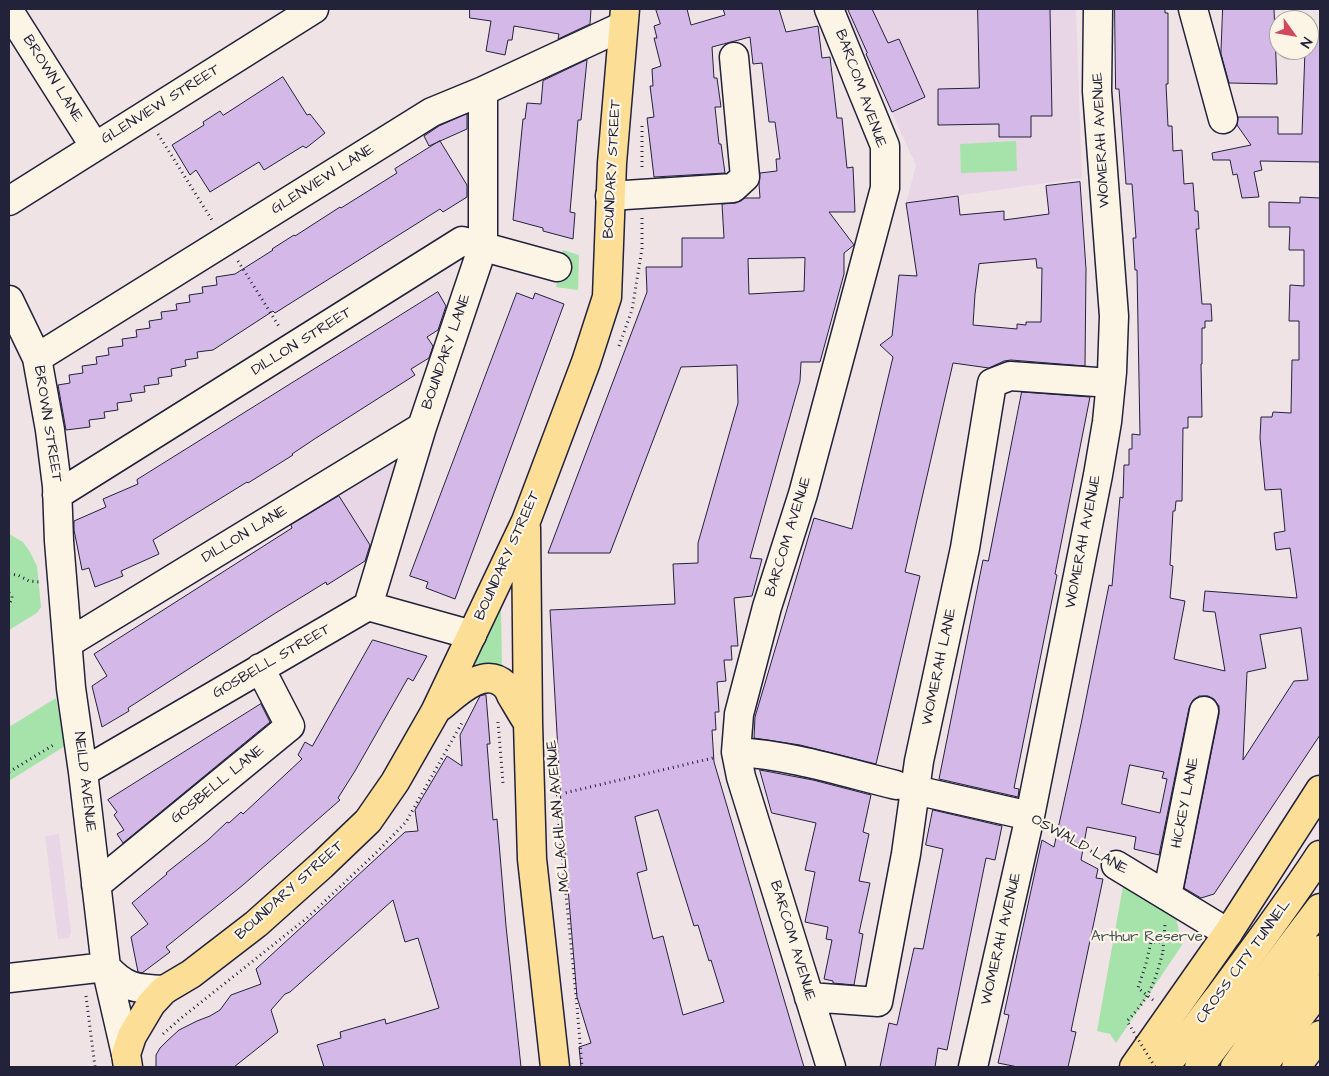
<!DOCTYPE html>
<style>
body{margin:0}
#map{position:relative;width:1329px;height:1076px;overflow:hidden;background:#f0e3e6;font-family:"Architects Daughter",sans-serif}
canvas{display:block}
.frame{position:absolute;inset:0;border:10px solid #22223b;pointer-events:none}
.north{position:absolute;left:1269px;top:10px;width:50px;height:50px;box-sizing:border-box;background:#fcf5e5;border:1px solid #a5a1a1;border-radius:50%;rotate:122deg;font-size:14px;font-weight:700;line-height:20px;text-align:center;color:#22223b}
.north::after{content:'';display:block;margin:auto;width:18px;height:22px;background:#d1495b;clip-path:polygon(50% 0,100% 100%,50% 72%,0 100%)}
</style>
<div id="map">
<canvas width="1329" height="1076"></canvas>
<div class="frame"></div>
<div class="north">N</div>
</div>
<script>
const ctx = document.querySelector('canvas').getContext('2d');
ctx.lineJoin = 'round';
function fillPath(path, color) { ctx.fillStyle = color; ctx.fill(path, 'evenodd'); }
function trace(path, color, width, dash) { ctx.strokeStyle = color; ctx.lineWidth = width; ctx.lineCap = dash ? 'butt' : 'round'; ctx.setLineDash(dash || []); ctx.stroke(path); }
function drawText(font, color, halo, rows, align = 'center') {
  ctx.font = font + ' "Architects Daughter",sans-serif'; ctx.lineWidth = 4.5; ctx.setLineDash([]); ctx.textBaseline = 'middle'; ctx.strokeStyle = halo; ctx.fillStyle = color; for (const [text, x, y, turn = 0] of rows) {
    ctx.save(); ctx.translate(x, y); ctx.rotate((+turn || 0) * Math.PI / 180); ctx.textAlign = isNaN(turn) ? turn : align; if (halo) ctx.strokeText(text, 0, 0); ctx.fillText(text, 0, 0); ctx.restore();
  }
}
const built = new Path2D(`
 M844,9H1076L1082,178L906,203L916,165Z
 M407,440L372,557L329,584L286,515Z
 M59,834L71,932L69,938L58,939L45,836Z`);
const green = new Path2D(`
 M1016,141L1017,171L961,173L960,144Z
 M563,250L579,255L578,290L556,287Z
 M9,534L23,542L30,552L37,566L41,607L37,613L9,630Z
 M497,605L501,606L502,667L472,663Z
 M56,698L65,746L9,781V727Z
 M1123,886L1176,917L1182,945L1116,1043L1110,1034L1097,1031Z`);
const building = new Path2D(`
 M470,9H591L590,24L558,39L559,34L514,26L512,40H508L505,55L486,51L491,21L470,18Z
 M656,9H687L691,25L725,15L723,9H779L786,32L818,26L822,58L830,57L837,118H842L847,168L853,167L855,212H829L854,245L844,253V274L820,362H801L800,381L750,558L762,559L752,596L734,598L738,646H731L732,660H724L726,681L717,682L719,712H715L716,730H712L714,762L804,1067H581L579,1047L591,1043L577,997L561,804L550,610L675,604L673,564L698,563V543L738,403L737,365L681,367L610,553H548L647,292L646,267H682V238H724L722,204L735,203L745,198H760L759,184L760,173L777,171L776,159H780L775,122H769L762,63L753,64L750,37L712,47L714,78H717L721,107H715L719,144H721L725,173L654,177L647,118L654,117L650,86H653L652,69L661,66L654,38H657L654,26L660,24ZM805,258L804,291L749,294L748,259ZM658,810L694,926L698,925L709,961L711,960L724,1002L683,1015L663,936L653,939L637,873L647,870L635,817Z
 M848,9H872L888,43L899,39L925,97L892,112L866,54L867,53Z
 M978,9H1050L1052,116H1031V137H999V124L938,125V89L979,88Z
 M1115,9H1165V13H1168V84H1166L1168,126H1172L1173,151L1182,150L1184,184L1193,183L1195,211H1198L1199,229H1196L1202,304H1211L1212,321H1205V328H1202V364H1201L1202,417H1188V428H1183L1182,501H1176L1175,511H1173L1170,565L1173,566L1170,598L1185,601L1174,659L1225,671L1215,612L1203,611L1205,591L1297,598L1290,548L1276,550L1274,533L1285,531L1281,489L1265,490L1260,438L1261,417H1272L1273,412L1291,413L1292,360H1299V321H1289L1290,285L1304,286V250H1289L1290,227H1269V202L1300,203V197L1320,198V735L1214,894L1201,898L1184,888L1219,714V706L1214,699L1208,696H1199L1193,700L1189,708L1159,855L1134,849L1136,837L1087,827L1081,860L1098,869L1096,878L1103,879L1071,1031L1076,1032L1068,1067H1018L998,1063L1009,1015L1004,1014L1042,840L1054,847L1081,724L1109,585L1112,586L1120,497L1123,498L1124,465H1129V449H1132V434L1140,435L1137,270H1135L1133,238H1136L1132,184H1126L1119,89H1116ZM1301,628L1308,680L1294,681L1243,760L1247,672L1266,668L1260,635ZM1130,765L1164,772L1162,778L1167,779L1160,813L1122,804Z
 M1223,9H1274L1277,84L1229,83L1221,54Z
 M1309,36L1320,37V162L1260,161L1262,170L1254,172L1259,197L1242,198L1237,174L1233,175L1230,160H1213L1212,153L1251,145L1237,125L1238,117H1278V134H1302L1305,50H1309Z
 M587,60L581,120H578L570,212L575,213L573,239L543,231V228L513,220L523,119H525L527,103L541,104L543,81Z
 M283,77L307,115L310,114L325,133L306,148L303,146L264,170L259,162L210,192L196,170L190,175L172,145L204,125L203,122L220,111L223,115Z
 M467,114V129L429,146L424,136L439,126Z
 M440,141L467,185V197L443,212L440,209L275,313L273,311L213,350L197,352L198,358L185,360L186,366L171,369L172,376L158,378L159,384L144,386L145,392L130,394L132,401L117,403L118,410L104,412L105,418L89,420L90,427L66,430L58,385L70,383L69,375L83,373L82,366L97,364L96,357L109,355L108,348L123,346L122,339L137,337L136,330L150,328L149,321L162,319L161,312L177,310L176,304L190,302L189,295L203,293L202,287L217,285L216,277L235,274L273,250L272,249L294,235L295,236L340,207L341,208L397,173L395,169Z
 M1080,182L1086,269L1085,366L1011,360L1004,361L989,368L953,363L905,572L920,576L876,764L800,745L754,738L755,717L814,518L852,529L893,357L880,345L892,336L899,275L917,276L906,203L958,196L960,215L1004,211V220L1049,214L1046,186ZM1036,259L1037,268H1042L1041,322H1026V325L1017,324V329L973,325L975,294L979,264Z
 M438,292L446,306L438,330L427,337L433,346L429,358L411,369L415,375L316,438L292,454L293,455L248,483L247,482L153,540L159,554L121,571L123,576L95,587L89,568L82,570L74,530V521L106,507L103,499L138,484L137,480Z
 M517,293L533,299L535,293L564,304L455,599L426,588L428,582L410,576Z
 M1022,392L1090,397L1055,574L1057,575L1014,788L1019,789L1018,797L939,779L983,560L988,561Z
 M339,496L370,545L365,561L327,585L326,582L274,614L128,708L129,711L102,727L92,686L107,676L94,654L292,528L291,525Z
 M373,640L427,656L413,681L408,678L355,771L338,798L340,800L243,885L166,947L170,952L142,973L138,972L131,937L148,924L132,903L167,874L166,873L208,840L227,822L229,823L241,812L243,814L302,759L298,755L305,742L312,746Z
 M486,695L490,744H487L493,820L497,819L506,926L521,1067H324L317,1045L341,1038L340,1032L385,1019L386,1024L439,1008L418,938L405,942L393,900L290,992L285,994L271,1010L278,1032L234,1067H156V1055L160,1048L167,1041L179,1030L197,1021L210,1016L220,1010L231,995L261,984L256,969L405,832L418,831L415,810L447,756L462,766L460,735L480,696Z
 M261,704L270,722L123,843L117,834L124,830L114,815L117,812L108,800Z
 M760,770L813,780L871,795L863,832L869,834L859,881L870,883L859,933L863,934L854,985L833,983V981L824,979L832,940L826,939L828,927L805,922L815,872L805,870L816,823L772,813Z
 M933,810L1002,826L995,860L986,858L947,1050L938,1048L935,1067H880L889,1023L897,1025L914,948L923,949L943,849L926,845Z`);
const path = new Path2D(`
 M642,126V169
 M158,134L212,220
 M238,261L280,328
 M619,346L632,310L642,249V218
 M9,574L18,575L29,581L39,582
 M9,593L12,595V599L9,604
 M498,722L503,783
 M9,772L55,744
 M556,795L713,758
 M557,804L577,1006L582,1067
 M1052,828L1096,854
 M1163,951L1165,924
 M86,996L95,1067
 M1153,1000L1138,988L1146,964L1151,942H1164
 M163,1034L180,1019L307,918L377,852L406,822L463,721`);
const minor = new Path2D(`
 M829,9L885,146V188L803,494L767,607L739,714L736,752L741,777L831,1067
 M1193,9L1223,119
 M9,11L95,147
 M610,196L733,188L745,177L734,57
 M9,201L314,9
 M9,300L37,358L50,430L57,486L59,541L71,688L83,772L106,967L126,1054
 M37,358L432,112L483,91L623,26
 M57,495L462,241L557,267
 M368,606L422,427L483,246V91
 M68,643L422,427
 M736,752C791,755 843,772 896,785
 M83,772L368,606L472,635
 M915,790L1030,816
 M1116,865L1228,933
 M96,885L290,726L260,668
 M1167,896L1204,711
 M106,967C125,988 136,989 164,990
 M9,978L106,967
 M809,997L878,1002L906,854L919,761L965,548L992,383L1010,376L1111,383
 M973,1067L1030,816L1098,475L1107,422L1112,372L1114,316L1097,91L1098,9`);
const major = new Path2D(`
 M526,528L528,723L532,859L555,1067
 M440,707C456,694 484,665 505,685C508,688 510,692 511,695C517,705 522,714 528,723
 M128,1067L126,1054L132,1036L151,1004L164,990L191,974L256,924L322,865L368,821L395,782L435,712L526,521L586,362L607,297L612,163L625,9
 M1134,1067L1228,933L1320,790
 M1199,1067L1320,908
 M1235,1067L1291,988L1320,950
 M1262,1067L1320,989`);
const highway = new Path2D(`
 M1164,1067C1183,1045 1200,1021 1218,998C1253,951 1288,904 1320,855
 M1296,1067L1320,1035`);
const pathBridge = new Path2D(`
 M1155,1067L1127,1021C1149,999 1156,980 1163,951`);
const streetNames = [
 ["BROWN LANE",52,79,58],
 ["BARCOM AVENUE",860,89,70],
 ["GLENVIEW STREET",161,105,-32],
 ["WOMERAH AVENUE",1102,140,-93],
 ["BOUNDARY STREET",613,169,-87],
 ["GLENVIEW LANE",323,180,-32],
 ["DILLON STREET",302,342,-32],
 ["BOUNDARY LANE",447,352,-71],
 ["BROWN STREET",47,424,81],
 ["DILLON LANE",245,535,-31],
 ["BARCOM AVENUE",789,537,-73],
 ["WOMERAH AVENUE",1084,542,-79],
 ["BOUNDARY STREET",508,556,-66],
 ["GOSBELL STREET",272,662,-30],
 ["WOMERAH LANE",940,667,-78],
 ["NEILD AVENUE",84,782,83],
 ["GOSBELL LANE",218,785,-39],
 ["HICKEY LANE",1186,803,-79],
 ["MCLACHLAN AVENUE",559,816,-95],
 ["OSWALD LANE",1079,845,29],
 ["BOUNDARY STREET",290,891,-42],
 ["WOMERAH AVENUE",1002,939,-77],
 ["BARCOM AVENUE",792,941,73],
 ["CROSS CITY TUNNEL",1244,962,-54]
];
const parkNames = [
 ["Arthur Reserve",1147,938]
];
fillPath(built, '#e8d6e6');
fillPath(green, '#a6e3aa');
fillPath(building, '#d4b8e7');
trace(building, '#22223b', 1);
trace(minor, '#22223b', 31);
trace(major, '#22223b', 31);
trace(highway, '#22223b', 31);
trace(path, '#22223b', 3, [1, 4]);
trace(minor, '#fcf5e5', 28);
trace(major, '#fdde96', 28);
trace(highway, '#fdde96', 28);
trace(pathBridge, '#22223b', 3, [1, 4]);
drawText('15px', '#22223b', '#fcf5e5', streetNames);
drawText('15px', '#435257', '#fcf5e5', parkNames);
</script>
